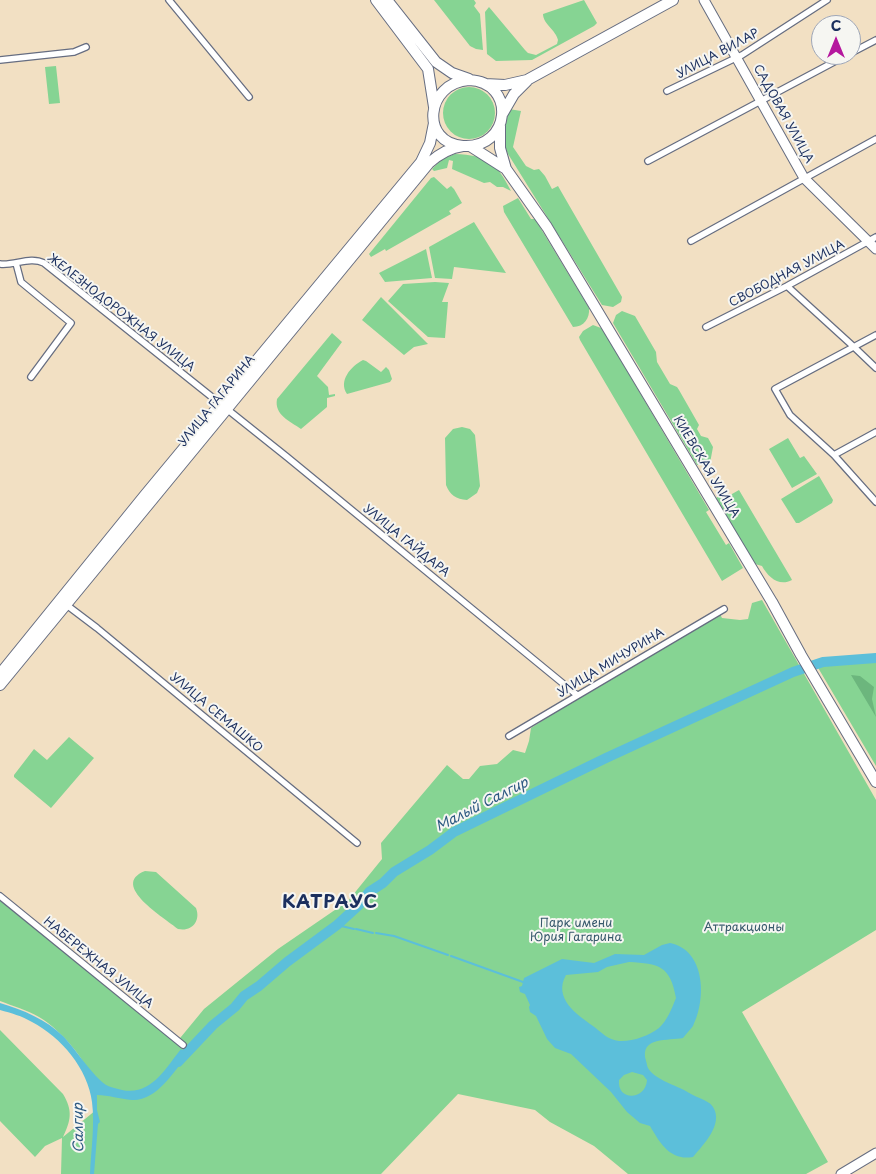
<!DOCTYPE html>
<meta charset="utf-8">
<style>
body{margin:0}
#map{position:relative;width:876px;height:1174px;overflow:hidden;background:#f2e0c3;font-family:"Playpen Sans",sans-serif}
canvas{display:block}
.north{position:absolute;left:811px;top:15px;width:50px;height:50px;box-sizing:border-box;background:#f6f6f2;border:1px solid #9ea6b7;border-radius:50%;rotate:0deg;font-size:14px;font-weight:700;line-height:20px;text-align:center;color:#1b2f5e}
.north::after{content:'';display:block;margin:auto;width:18px;height:22px;background:#b5179e;clip-path:polygon(50% 0,100% 100%,50% 72%,0 100%)}
</style>
<div id="map">
<canvas width="876" height="1174"></canvas>
<div class="north">С</div>
</div>
<script>
const ctx = document.querySelector('canvas').getContext('2d');
ctx.lineJoin = 'round';
function fillPath(path, color) { ctx.fillStyle = color; ctx.fill(path, 'evenodd'); }
function trace(path, color, width, dash) { ctx.strokeStyle = color; ctx.lineWidth = width; ctx.lineCap = dash ? 'butt' : 'round'; ctx.setLineDash(dash || []); ctx.stroke(path); }
function drawText(font, color, halo, rows, align = 'center') {
  ctx.font = font + ' "Playpen Sans",sans-serif'; ctx.lineWidth = 4; ctx.setLineDash([]); ctx.textBaseline = 'middle'; ctx.strokeStyle = halo; ctx.fillStyle = color; for (const [text, x, y, turn = 0] of rows) {
    ctx.save(); ctx.translate(x, y); ctx.rotate((+turn || 0) * Math.PI / 180); ctx.textAlign = isNaN(turn) ? turn : align; if (halo) ctx.strokeText(text, 0, 0); ctx.fillText(text, 0, 0); ctx.restore();
  }
}
const green = new Path2D(`
 M434,0H474L476,3L474,6L480,14L483,50L476,49L470,46Z
 M584,0L597,23L594,26L532,60L496,61L487,54L485,12L489,7L525,50L528,53L536,55L557,44L558,40C556,30 543,24 543,14Z
 M56,66L60,103L49,104L45,67Z
 M443 113a26 26 0 1 1 52 0a26 26 0 1 1-52 0Z
 M509,109L521,111L513,147L526,166L534,170L539,169L545,176L552,189L558,186L562,193L622,297L621,302L613,307L602,305L508,154C501,139 506,125 509,109Z
 M455,154C487,155 497,163 511,191L503,187H497L490,182L484,183L452,169L453,161L449,160L447,168L434,171L432,169L442,159Z
 M434,177L447,189L451,186L454,189L462,203L449,211L451,214L386,251L385,249L371,257L369,254L431,178Z
 M518,198L531,219H535L589,308C590,318 584,327 573,327L504,212L503,206Z
 M474,222L506,273L454,267L452,279L435,278L429,247Z
 M426,249L432,278L385,282L379,273Z
 M435,282L449,283L442,302H448L445,338L428,337L388,301L403,284Z
 M381,297L428,344L414,347L404,355L362,320Z
 M622,311L635,316L656,352L657,362L670,384L677,387L679,390L699,425L697,429L701,436L708,438L713,447L710,463L697,465L613,323L616,315Z
 M593,325L601,328L607,337L709,510L706,512L726,545L729,543L743,568L722,581L580,340L579,337L583,331Z
 M332,333L342,342L317,376L328,387L329,395L335,394V396L327,398V407L301,429C290,421 274,415 277,399Z
 M363,360L366,361L381,372L386,367L389,370L392,379L390,382L347,394C338,381 351,366 363,360Z
 M462,427L470,429L475,435L480,486L477,493L467,500C456,499 450,495 446,485L445,438L453,429Z
 M788,438L800,458L804,456L817,474L792,488L769,449Z
 M819,476L833,500L832,503L799,523H796L781,499Z
 M739,490L791,578L792,580C779,587 768,577 762,566L755,564L716,498L722,494L725,498Z
 M762,600L876,800V930L742,1012L828,1162L806,1174H628L594,1146L550,1122L535,1110L458,1094L381,1174H61L62,1138L45,1146L35,1157L0,1121V1030L63,1094C73,1111 71,1120 63,1137L96,1110C96,1105 97,1100 97,1095C94,1068 62,1030 39,1017C27,1010 13,1006 0,1001V899L176,1043L204,1009L278,949L348,901L382,859L381,843L447,765L463,779H469L480,766L497,764L513,750L525,753L529,741L531,728L586,692L720,614L722,618L740,620L748,619L752,603Z
 M876,660V766L817,666L822,663Z
 M69,737L94,758L51,808L14,777V775L34,749L47,760Z
 M145,871L156,872L196,908C201,921 192,932 178,929C165,918 109,885 145,871Z`);
const forest = new Path2D(`
 M851,675L860,676L874,687L872,699L876,717Z`);
const water = new Path2D(`
 M670,943C705,950 707,998 693,1026C690,1030 686,1034 683,1038C669,1041 639,1036 646,1061C647,1064 647,1066 648,1068C653,1078 674,1085 684,1090C688,1092 692,1095 697,1097C702,1099 710,1102 713,1107C724,1124 703,1145 693,1157C670,1161 660,1143 650,1126L640,1123L627,1112L611,1092L571,1054L555,1048L547,1039L536,1016L530,1012L529,1007L530,1005L525,994L520,992L519,987L522,986L524,978L562,959L594,963L615,954L644,955L662,945ZM629,962C659,964 670,965 676,998C672,1008 667,1021 659,1028C648,1036 632,1042 619,1041C608,1040 601,1032 593,1026C576,1014 553,998 566,975L598,972L607,967ZM632,1072L643,1075L647,1080C646,1100 617,1102 619,1080L624,1075Z
 M0,1003C23,1010 46,1019 64,1037C77,1051 87,1068 101,1081C107,1087 114,1088 122,1090C151,1096 165,1069 181,1049L188,1055C173,1072 157,1101 132,1100C120,1099 108,1095 97,1095V1110L100,1122L98,1124L94,1174H90C91,1150 95,1125 92,1102C88,1069 61,1037 32,1022C22,1016 11,1013 0,1010Z`);
const stream = new Path2D(`
 M337,925L354,929
 M356,929L373,933
 M376,933L394,936L448,955
 M451,956L523,982`);
const river = new Path2D(`
 M178,1062L213,1025L235,1007L244,996L259,986L287,962L337,925L359,905L369,892L383,883L394,872L430,850L454,832L606,758L793,672L823,662L876,658`);
const street = new Path2D(`
 M169,0L249,97
 M851,53L876,40
 M0,60L74,52L86,47
 M667,91L742,55L827,0
 M648,161L847,55
 M691,241L876,139
 M16,263L21,282L71,323L31,377
 M0,264C14,266 30,256 44,263L287,457L577,695
 M787,286L854,347L876,368
 M706,327L787,286L876,237
 M876,335L775,389L790,415L834,455L876,502
 M834,455L876,432
 M64,603L97,628L357,843
 M509,736L724,609
 M0,896L183,1045`);
const secondary = new Path2D(`
 M704,0L804,178L876,249
 M841,1174L876,1153`);
const primary = new Path2D(`
 M376,0L428,69L434,107
 M387,0L436,62L452,73L469,79
 M469,80C517,82 511,149 463,146C420,143 425,83 469,80Z
 M485,84L505,85L527,80L673,0
 M503,113L514,94L527,81
 M500,126V148L506,169
 M470,146L506,169L547,227L772,602L801,655L876,782
 M0,674L145,495L421,162L430,143L434,123
 M0,685L429,163C439,154 449,148 463,146`);
const streetNames = [
 ["УЛИЦА ВИЛАР",718,54,-28],
 ["САДОВАЯ УЛИЦА",783,114,61],
 ["СВОБОДНАЯ УЛИЦА",787,274,-28],
 ["ЖЕЛЕЗНОДОРОЖНАЯ УЛИЦА",121,313,38],
 ["УЛИЦА ГАГАРИНА",217,401,-51],
 ["КИЕВСКАЯ УЛИЦА",706,467,59],
 ["УЛИЦА ГАЙДАРА",406,541,39],
 ["УЛИЦА МИЧУРИНА",611,663,-31],
 ["УЛИЦА СЕМАШКО",216,713,40],
 ["НАБЕРЕЖНАЯ УЛИЦА",98,963,39]
];
const parkNames = [
 ["Парк имени",576,924],
 ["Юрия Гагарина",576,938],
 ["Аттракционы",744,928]
];
const waterNames = [
 ["Малый Салгир",482,805,-27],
 ["Салгир",79,1128,-91]
];
const districtNames = [
 ["КАТРАУС",330,903]
];
fillPath(green, '#86d493');
fillPath(forest, '#6cb67d');
fillPath(water, '#5cbfda');
trace(stream, '#5cbfda', 2);
trace(river, '#5cbfda', 10);
trace(street, '#666d81', 8);
trace(secondary, '#666d81', 11);
trace(primary, '#666d81', 12);
trace(street, '#fff', 5.5);
trace(secondary, '#fff', 9);
trace(primary, '#fff', 10);
drawText('12px', '#1b2f5e', '#f6f6f2', streetNames);
drawText('12px', '#36586b', '#f6f6f2', parkNames);
drawText('italic 14px', '#2e5a83', '#f6f6f2', waterNames);
ctx.letterSpacing = '1px';
drawText('bold 18px', '#1b2f5e', '#f6f6f2', districtNames);
ctx.letterSpacing = '0px';
</script>
